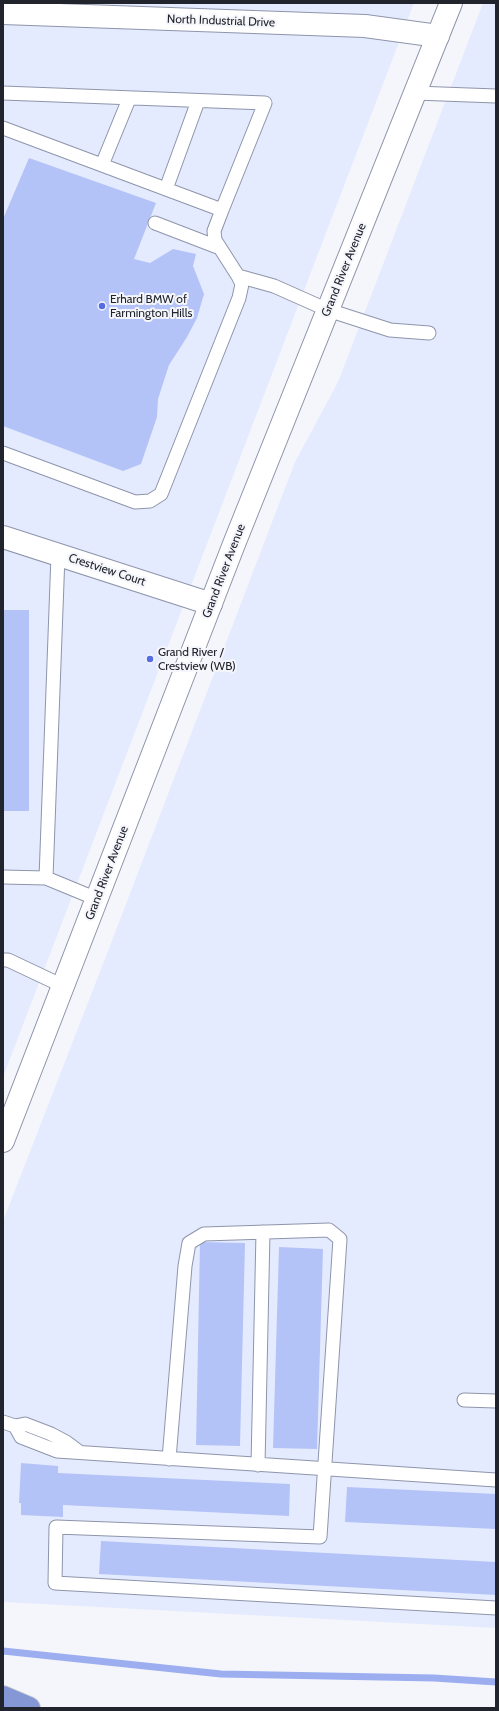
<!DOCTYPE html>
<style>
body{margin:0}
#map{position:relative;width:499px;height:1711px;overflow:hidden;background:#f5f6fb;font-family:Cabin,sans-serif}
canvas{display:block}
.frame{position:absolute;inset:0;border:4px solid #21242c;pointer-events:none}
</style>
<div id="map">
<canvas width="499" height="1711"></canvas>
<div class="frame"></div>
</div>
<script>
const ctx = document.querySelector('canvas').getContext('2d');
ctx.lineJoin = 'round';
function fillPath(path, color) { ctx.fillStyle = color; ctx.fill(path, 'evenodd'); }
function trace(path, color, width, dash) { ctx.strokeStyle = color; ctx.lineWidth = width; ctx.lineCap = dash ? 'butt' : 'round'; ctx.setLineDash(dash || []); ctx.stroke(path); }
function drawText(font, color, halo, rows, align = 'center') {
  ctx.font = font + ' Cabin,sans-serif'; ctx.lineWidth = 4; ctx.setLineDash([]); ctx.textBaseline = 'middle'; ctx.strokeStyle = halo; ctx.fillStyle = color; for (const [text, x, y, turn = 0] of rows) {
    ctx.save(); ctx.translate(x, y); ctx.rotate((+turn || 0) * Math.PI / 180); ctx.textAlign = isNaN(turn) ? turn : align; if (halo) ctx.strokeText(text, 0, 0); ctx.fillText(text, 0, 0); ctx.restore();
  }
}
const built = new Path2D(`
 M3,3H414L3,1077Z
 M483,3H496V1628L3,1602V1221L108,951L295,462L338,382Z`);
const stream = new Path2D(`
 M3,1651L221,1674L434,1678L496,1682`);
const building = new Path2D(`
 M29,158L156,203L134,259L150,263L173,249L196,254L193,266L204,294L197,318L187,337L169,365L158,399L157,417L141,464L123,471L3,426V219Z
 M3,610H29V811H3Z
 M200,1242L245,1243L240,1446L196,1445Z
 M279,1247L323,1249L317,1449L273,1448Z
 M21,1463L58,1466V1473L290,1484L289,1516L63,1505V1517L21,1515V1503H19Z
 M347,1487L496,1494V1529L345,1522Z
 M101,1541L496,1562V1595L99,1574Z`);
const service = new Path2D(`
 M3,93L265,103L222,210
 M415,93L496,96
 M3,128L222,210L214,231L215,240L238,276L242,284L239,298L161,494L150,501L135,502L3,453
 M102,165L129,99
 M166,189L198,101
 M155,223L220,248
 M238,276L274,286L328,310L390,330L429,333
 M3,877L46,878L97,899
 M46,878L58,555
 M3,960H8L63,986
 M464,1400L496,1401
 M3,1422L15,1426L25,1424L51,1434L66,1442L78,1451
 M15,1426L21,1437L57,1451L496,1480
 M169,1459L185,1266L189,1243L204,1234L329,1230L340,1239L320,1537L56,1527L55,1583L496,1608
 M258,1465L263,1232`);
const minor = new Path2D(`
 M3,13L365,26L438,36
 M3,537L211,604`);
const secondary = new Path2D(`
 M3,1141L234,544L451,3`);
const motorway = new Path2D(`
 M3,1697L29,1708`);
const markers = [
 [102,306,4,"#566ce2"],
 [150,659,4,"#566ce2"]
];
const streetNames = [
 ["North Industrial Drive",221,21,2],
 ["Grand River Avenue",344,270,-68],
 ["Crestview Court",107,570,18],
 ["Grand River Avenue",224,571,-69],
 ["Grand River Avenue",107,873,-69]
];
const poiNames = [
 ["Erhard BMW of",110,299],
 ["Farmington Hills",110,313],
 ["Grand River /",158,652],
 ["Crestview (WB)",158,666]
];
fillPath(built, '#e5ebfe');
trace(stream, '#9caeef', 7);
fillPath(building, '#b3c3f8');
trace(service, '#8e95ab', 15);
trace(minor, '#8e95ab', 24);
trace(secondary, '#8e95ab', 24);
trace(motorway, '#d3d3d5', 24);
trace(service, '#fff', 13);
trace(minor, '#fff', 22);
trace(secondary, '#fff', 22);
trace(motorway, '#8597d4', 22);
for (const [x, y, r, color] of markers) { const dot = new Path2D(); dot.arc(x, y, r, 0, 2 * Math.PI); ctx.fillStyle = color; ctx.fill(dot); trace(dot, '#f5f6fb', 1.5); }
drawText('12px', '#21242c', '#f5f6fb', streetNames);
drawText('12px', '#21242c', '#f5f6fb', poiNames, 'left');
</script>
